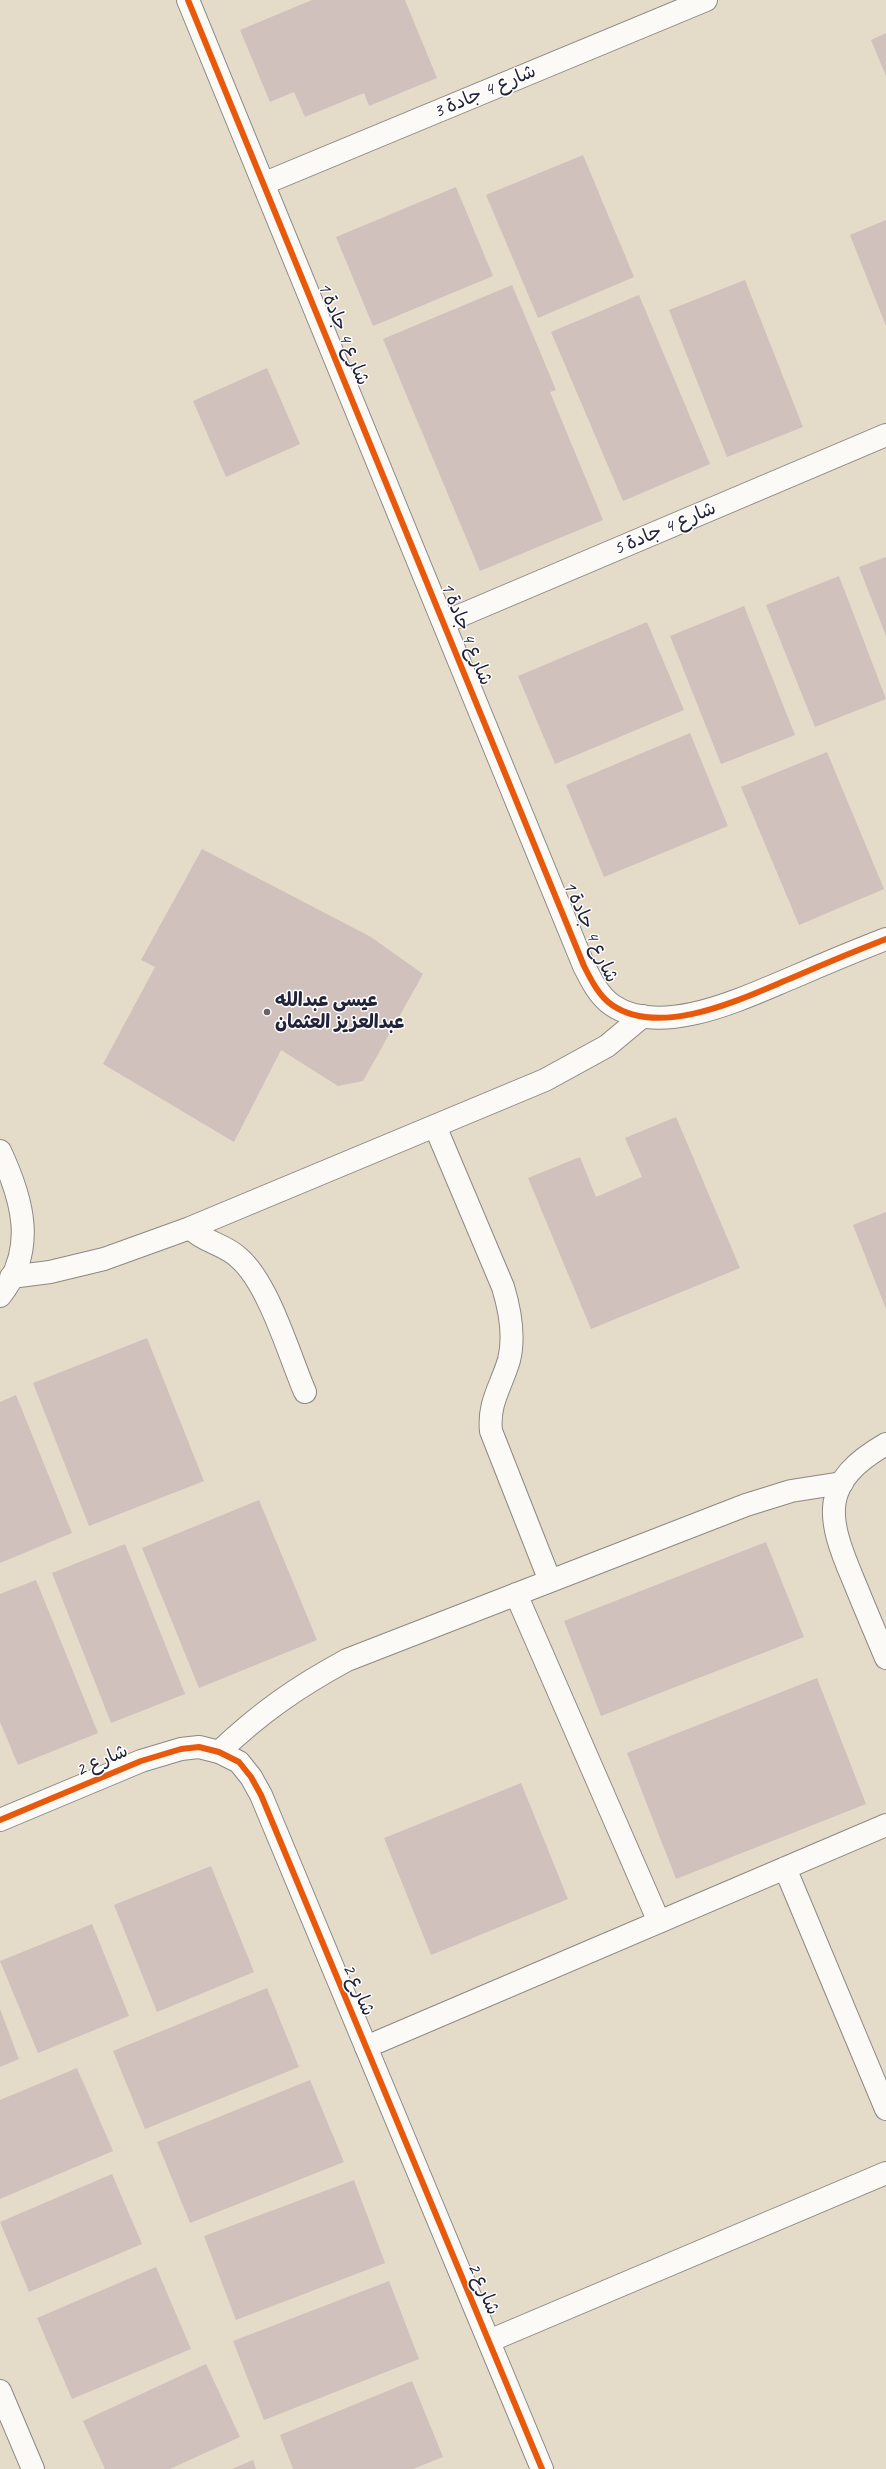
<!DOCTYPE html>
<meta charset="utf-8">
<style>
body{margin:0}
canvas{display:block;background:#e4dbc9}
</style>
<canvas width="886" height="2469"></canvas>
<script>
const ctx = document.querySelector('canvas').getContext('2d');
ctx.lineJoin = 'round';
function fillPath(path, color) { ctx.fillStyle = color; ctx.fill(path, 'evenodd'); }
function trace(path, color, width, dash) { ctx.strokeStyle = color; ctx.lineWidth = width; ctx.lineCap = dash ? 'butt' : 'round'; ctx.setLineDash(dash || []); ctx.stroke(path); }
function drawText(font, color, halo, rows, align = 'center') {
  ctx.font = font + ' Caveat,"Playpen Sans Arabic",sans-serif'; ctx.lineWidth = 3; ctx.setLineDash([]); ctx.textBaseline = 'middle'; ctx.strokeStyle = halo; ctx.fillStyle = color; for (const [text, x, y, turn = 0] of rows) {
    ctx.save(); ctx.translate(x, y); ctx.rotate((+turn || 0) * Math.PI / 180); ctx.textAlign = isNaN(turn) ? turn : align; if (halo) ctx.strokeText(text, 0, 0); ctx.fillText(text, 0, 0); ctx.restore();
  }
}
const building = new Path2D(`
 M312,0H405L437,78L369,106L364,93L305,117L294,92L270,102L240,30Z
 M886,33V76L871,40Z
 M583,155L634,277L538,318L486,195Z
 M456,187L493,276L373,326L336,237Z
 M886,220V326L850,235Z
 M745,280L803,427L727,457L669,310Z
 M512,285L556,390L550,392L603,520L480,571L383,339Z
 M639,295L710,464L623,501L551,332Z
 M267,368L300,444L226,477L193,401Z
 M886,557V636L859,567Z
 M839,576L886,699L815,727L766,605Z
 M744,606L795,735L721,764L670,636Z
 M647,622L684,710L555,764L518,676Z
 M690,733L728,826L604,877L566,785Z
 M827,752L884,889L799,925L741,787Z
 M202,849L371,937L423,974L363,1081L338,1086L281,1050L234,1142L103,1064L155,967L141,960Z
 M676,1117L740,1268L591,1329L528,1178L580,1157L596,1197L642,1177L625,1138Z
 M886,1212V1309L853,1225Z
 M147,1338L204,1481L89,1526L33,1383Z
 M16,1395L72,1533L0,1563V1402Z
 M259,1500L317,1640L199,1688L142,1548Z
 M766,1542L804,1637L601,1716L564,1621Z
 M125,1544L185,1694L111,1723L52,1573Z
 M36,1580L98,1733L18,1765L0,1722V1594Z
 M817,1678L866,1804L676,1879L627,1753Z
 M521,1783L568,1899L431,1955L384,1838Z
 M211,1866L254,1972L157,2012L114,1905Z
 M92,1924L129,2016L38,2053L0,1961Z
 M267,1988L299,2067L145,2129L113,2051Z
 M0,2009L19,2059L0,2067Z
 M77,2068L113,2151L0,2199V2100Z
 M310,2080L344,2162L190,2223L157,2142Z
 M112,2174L142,2244L29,2292L0,2222Z
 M354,2180L385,2263L236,2320L204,2236Z
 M156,2267L191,2349L72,2399L37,2318Z
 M389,2281L419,2359L264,2420L233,2341Z
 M206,2364L240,2437L170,2469H105L83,2421Z
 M412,2381L443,2457L413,2469H293L280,2435Z
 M253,2460L256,2469H232Z`);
const lane = new Path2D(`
 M435,1126L503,1287C510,1310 515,1336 509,1360C501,1387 488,1403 491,1431L550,1581
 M190,1228C205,1243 225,1244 239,1258C269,1284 289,1355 305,1392
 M11,1277L50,1272L104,1259L190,1228L545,1080L607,1046L643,1016
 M516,1594L659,1922
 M219,1752C260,1713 297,1687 347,1660L746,1505L791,1491L842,1483
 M785,1868L886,2109
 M366,2047L886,1825
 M489,2341L886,2173`);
const street = new Path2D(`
 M188,0L584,966C591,980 599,996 612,1005C662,1039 745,997 794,977C824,964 855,951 886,939
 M265,183L706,0
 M445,622L886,435
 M0,1151C23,1200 37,1250 0,1296
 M886,1444C820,1482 826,1516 853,1579C864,1606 875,1632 886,1658
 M0,1820L141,1761L181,1749L199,1747L219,1752L239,1762L251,1777L261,1795L542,2469
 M0,2391L33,2469`);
const cycleway = new Path2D(`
 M188,0L584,966C591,980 599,996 612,1005C662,1039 745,997 794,977C824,964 855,951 886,939
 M0,1820L141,1761L181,1749L199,1747L219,1752L239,1762L251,1777L261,1795L542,2469`);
const markers = [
 [267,1012,4,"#66636d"]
];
const streetNames = [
 ["شارع 4 جادة 3",485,92,-23],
 ["شارع 4 جادة 1",343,334,68],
 ["شارع 4 جادة 5",665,529,-23],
 ["شارع 4 جادة 1",466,634,68],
 ["شارع 4 جادة 1",590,932,66],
 ["شارع 2",102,1761,-23],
 ["شارع 2",358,1990,67],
 ["شارع 2",483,2289,67]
];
const poiNames = [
 ["عيسى عبدالله",275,1001],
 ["عبدالعزيز العثمان",275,1023]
];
fillPath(building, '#d0c1bd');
trace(lane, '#8d8883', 24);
trace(street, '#8d8883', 24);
trace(lane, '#fbfaf7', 22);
trace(street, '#fbfaf7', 22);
trace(cycleway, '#e8590c', 6);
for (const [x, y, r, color] of markers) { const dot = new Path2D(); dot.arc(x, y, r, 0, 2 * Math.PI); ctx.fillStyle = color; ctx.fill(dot); trace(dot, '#fff', 1.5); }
drawText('19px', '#22223b', '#fff', streetNames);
drawText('bold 19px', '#22223b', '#fff', poiNames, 'left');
</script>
